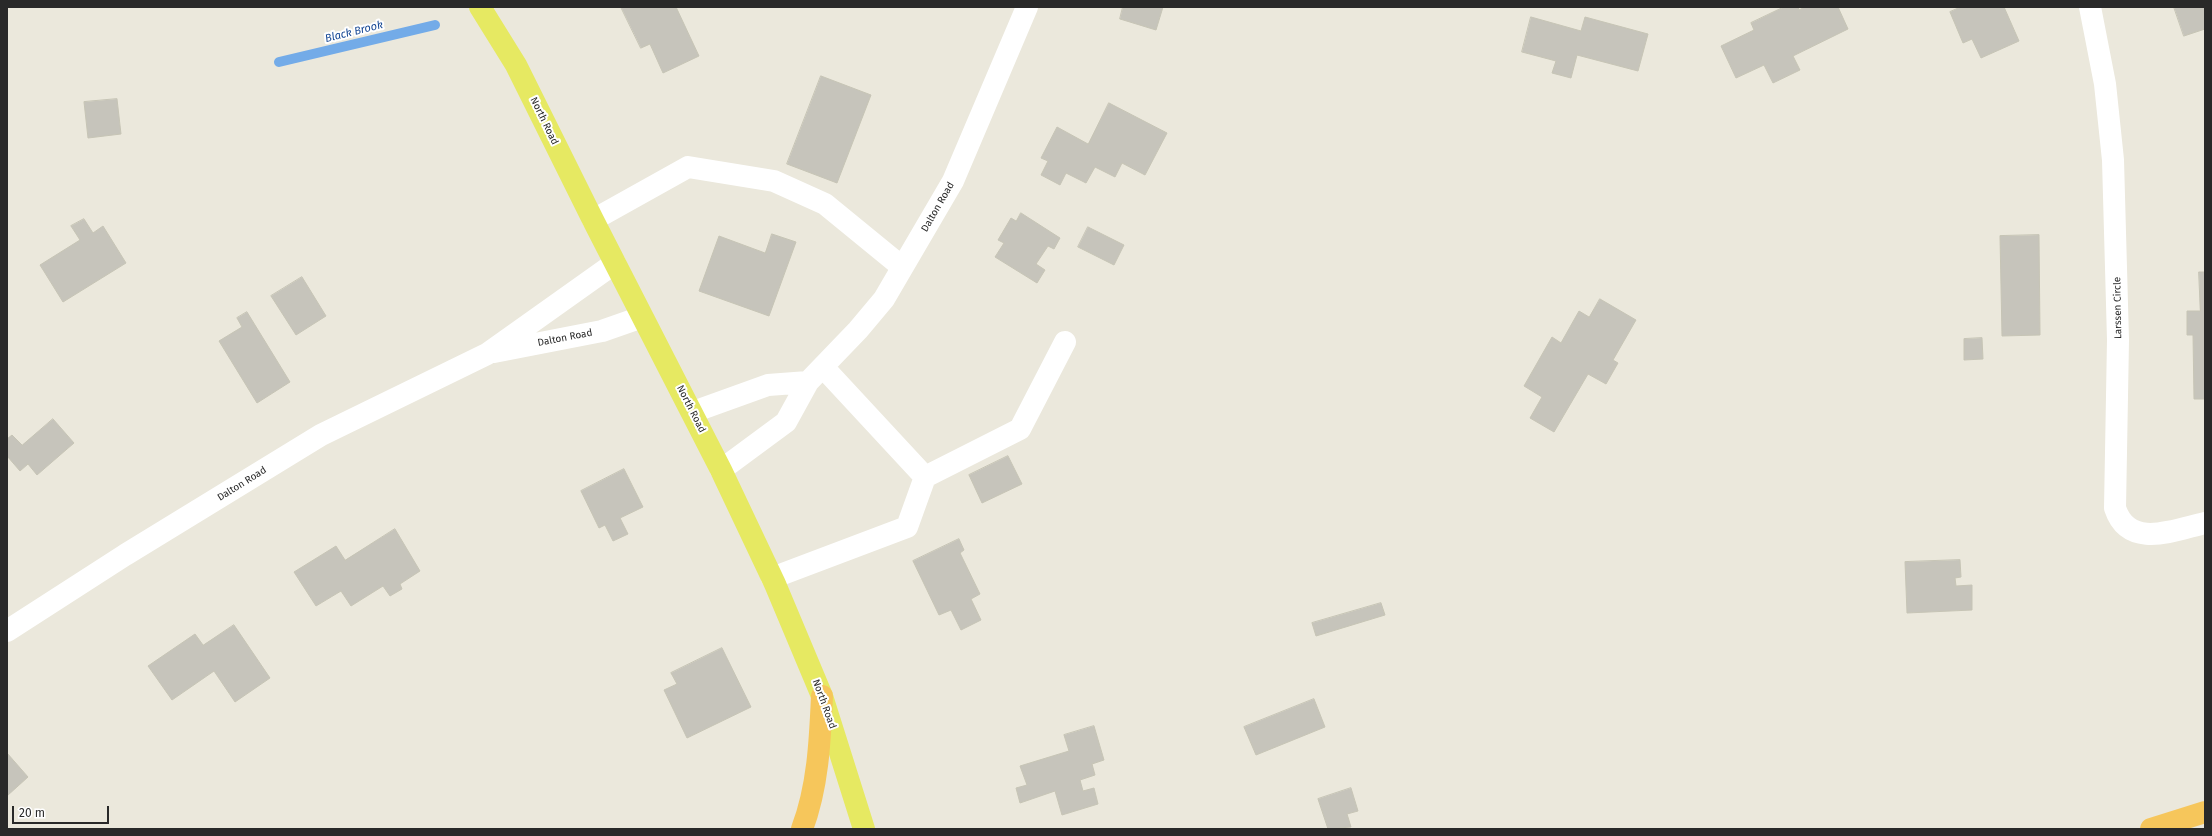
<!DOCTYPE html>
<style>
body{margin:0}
#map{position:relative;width:2212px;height:836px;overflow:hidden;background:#ebe8dc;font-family:"Fira Sans",sans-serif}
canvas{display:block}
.frame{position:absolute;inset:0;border:8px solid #292929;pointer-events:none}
.scale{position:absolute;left:12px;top:806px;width:97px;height:18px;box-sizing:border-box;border:2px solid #292929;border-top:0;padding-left:5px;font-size:12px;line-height:14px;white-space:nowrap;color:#292929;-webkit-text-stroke:3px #fff;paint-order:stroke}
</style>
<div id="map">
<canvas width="2212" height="836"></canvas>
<div class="frame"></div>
<div class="scale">20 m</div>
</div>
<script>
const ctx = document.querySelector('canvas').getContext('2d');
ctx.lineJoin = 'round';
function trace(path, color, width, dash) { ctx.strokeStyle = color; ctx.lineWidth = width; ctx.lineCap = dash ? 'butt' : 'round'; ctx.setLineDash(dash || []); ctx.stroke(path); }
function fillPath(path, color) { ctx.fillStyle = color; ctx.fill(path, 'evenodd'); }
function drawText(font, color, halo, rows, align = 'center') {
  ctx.font = font + ' "Fira Sans",sans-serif'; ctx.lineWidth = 4; ctx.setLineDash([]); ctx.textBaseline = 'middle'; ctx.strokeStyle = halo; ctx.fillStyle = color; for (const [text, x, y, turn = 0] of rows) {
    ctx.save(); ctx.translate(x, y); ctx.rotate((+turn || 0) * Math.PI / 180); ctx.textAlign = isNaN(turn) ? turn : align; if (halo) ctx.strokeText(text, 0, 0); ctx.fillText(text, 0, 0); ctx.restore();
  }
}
const stream = new Path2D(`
 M279,62L435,25`);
const building = new Path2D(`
 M621,7H676L699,56L663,73L650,44L641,48Z
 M1123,7H1163L1156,30L1120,19Z
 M1784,7H1798L1799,10L1805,7H1838L1848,29L1793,56L1800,70L1773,83L1764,65L1736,78L1721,46L1754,30L1751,23Z
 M1961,7H2004L2019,41L1981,58L1972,39L1963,43L1950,12Z
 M2174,7H2205V29L2184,36Z
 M1531,17L1581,31L1585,17L1648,34L1638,71L1577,55L1571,78L1552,73L1556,61L1522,52Z
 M821,76L871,95L837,183L787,164Z
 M117,99L121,134L88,138L84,102Z
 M1109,103L1167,133L1145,175L1122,163L1115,177L1095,167L1086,183L1066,173L1060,185L1041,175L1048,161L1041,158L1057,127L1088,144Z
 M1021,213L1060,238L1054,249L1048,246L1036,264L1045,270L1037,283L995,257L1004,243L998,240L1011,218L1016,221Z
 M84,219L93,233L103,226L126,263L63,302L40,265L80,240L71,226Z
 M1088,227L1124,245L1114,265L1078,247Z
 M772,234L796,242L769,316L699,291L719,236L765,253Z
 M2039,235L2040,335L2002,336L2000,236Z
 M2199,272H2205V399H2194L2193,335H2187V311H2200Z
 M302,277L326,316L296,335L271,296Z
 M1600,299L1636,320L1613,360L1618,363L1606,384L1588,374L1554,432L1530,418L1542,397L1524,386L1552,337L1561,343L1579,311L1589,317Z
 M247,312L290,382L257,403L219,341L242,327L237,318Z
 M1982,338L1983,359L1964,360V339Z
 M53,419L74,443L37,475L28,464L20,471L7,456V439L12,435L22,445Z
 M1008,456L1022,484L982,503L969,475Z
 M624,469L643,507L620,518L628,534L613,541L605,525L599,528L581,491Z
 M395,529L420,571L400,584L402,589L390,596L383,586L351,606L341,591L316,606L294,572L336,546L345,560Z
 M959,539L964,550L960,553L980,594L971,599L981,620L961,630L951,610L939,615L913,561Z
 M1960,560L1961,577L1955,578L1956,586L1972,585V610L1907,613L1905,562Z
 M1381,603L1385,615L1316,636L1312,623Z
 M234,625L270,678L235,702L214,671L172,700L148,666L195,634L203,645Z
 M722,648L751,707L687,738L664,690L677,684L671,673Z
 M1314,699L1325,727L1256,755L1244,727Z
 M1094,726L1104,760L1092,764L1095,775L1080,780L1083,791L1094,788L1098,804L1062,815L1055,791L1020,803L1016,788L1027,785L1020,766L1069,751L1064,735Z
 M7,753L28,777L7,796Z
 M1351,788L1358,811L1347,814L1351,827L1328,829L1318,799Z`);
const minor = new Path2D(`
 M2090,7L2105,84L2113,160L2118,340L2115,508C2129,550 2174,530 2205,523
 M593,220L688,167L774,181L825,204L902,267
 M494,352L602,331L642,317
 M823,367L925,477L1020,429L1065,342
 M693,412L768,385L808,382
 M721,470L786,422L808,382L858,330L884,299L953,181L1027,7
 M772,578L907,527L925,477
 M7,631L125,555L321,435L487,354L615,263`);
const major = new Path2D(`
 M480,7L516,65L593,220L721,470L775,584L822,696L864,829`);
const highway = new Path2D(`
 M802,829C818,787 820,741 822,696
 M2151,829L2205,812`);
const streetNames = [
 ["North Road",544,121,64],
 ["Dalton Road",938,207,-60],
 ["Larssen Circle",2118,308,-91],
 ["Dalton Road",565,338,-11],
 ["North Road",691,409,63],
 ["Dalton Road",242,484,-32],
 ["North Road",824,704,70]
];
const waterNames = [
 ["Black Brook",354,32,-14]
];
trace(stream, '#73abe8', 10);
fillPath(building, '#c6c4bb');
trace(building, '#c6c4b5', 1);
trace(minor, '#fff', 22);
trace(major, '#e6e962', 22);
trace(highway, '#f6c65b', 22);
drawText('10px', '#292929', '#fff', streetNames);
drawText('italic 11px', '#144693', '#fff', waterNames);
</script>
